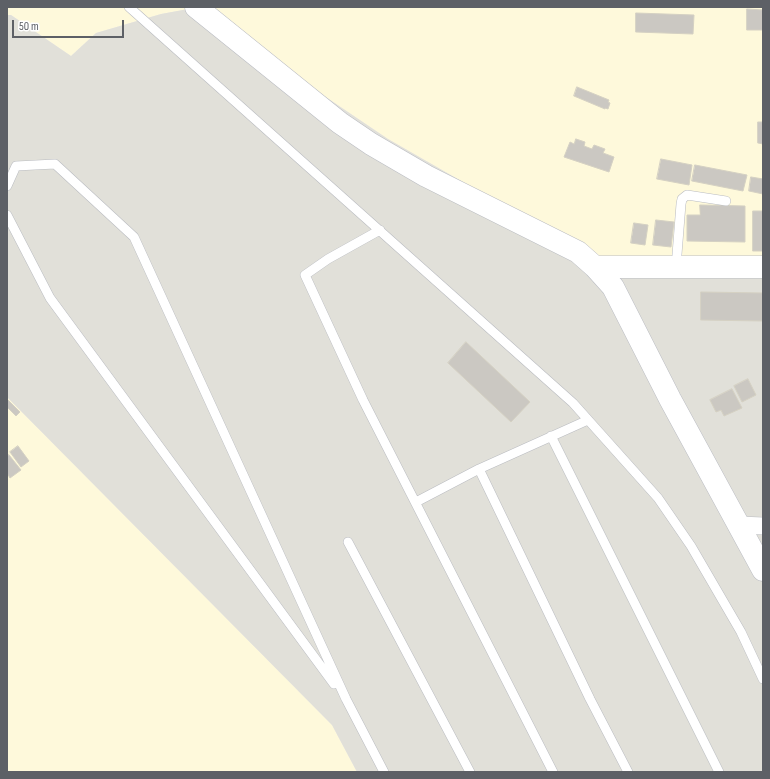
<!DOCTYPE html>
<style>
body{margin:0}
#map{position:relative;width:770px;height:779px;overflow:hidden;background:#f0eee5;font-family:"Sofia Sans Condensed",sans-serif}
canvas{display:block}
.frame{position:absolute;inset:0;border:8px solid #5d6066;pointer-events:none}
.scale{position:absolute;left:12px;top:20px;width:112px;height:18px;box-sizing:border-box;border:2px solid #5d6066;border-top:0;padding-left:5px;font-size:12px;line-height:14px;white-space:nowrap;color:#5d6066;-webkit-text-stroke:3px #fff;paint-order:stroke}
</style>
<div id="map">
<canvas width="770" height="779"></canvas>
<div class="frame"></div>
<div class="scale">50 m</div>
</div>
<script>
const ctx = document.querySelector('canvas').getContext('2d');
ctx.lineJoin = 'round';
function fillPath(path, color) { ctx.fillStyle = color; ctx.fill(path, 'evenodd'); }
function trace(path, color, width, dash) { ctx.strokeStyle = color; ctx.lineWidth = width; ctx.lineCap = dash ? 'butt' : 'round'; ctx.setLineDash(dash || []); ctx.stroke(path); }
const commercial = new Path2D(`
 M7,7H199L161,14L96,33L71,56L11,15H7Z
 M206,7H763V260L597,259L388,139L305,83Z
 M7,397L332,725L357,772H7Z`);
const industrial = new Path2D(`
 M199,7L305,83L388,139L597,259L763,260V772H357L332,725L7,397V15H11L71,56L96,33L161,14Z`);
const building = new Path2D(`
 M747,9L763,10V30H747Z
 M636,13L694,15L693,34L636,32Z
 M577,87L609,100L608,102L610,103L608,109L605,108V109L574,96Z
 M758,122H763V144L758,143Z
 M576,139L585,142L584,146L592,149L594,145L605,149L603,153L614,157L609,172L564,157L570,142L574,144Z
 M661,159L692,165L689,185L657,179Z
 M695,165L747,175L743,191L692,181Z
 M751,177L763,179V194L749,191Z
 M700,205L745,206V242L687,241V215H700Z
 M753,211H763V251H753Z
 M656,220L674,222L671,247L653,245Z
 M634,223L648,225L645,245L631,243Z
 M701,292L763,293V321L701,320Z
 M466,342L530,402L511,422L448,363Z
 M748,379L756,395L742,402L734,386Z
 M732,389L742,408L724,416L721,410L716,412L710,400Z
 M7,399L20,412L16,416L7,407Z
 M18,446L29,461L21,467L10,452Z
 M9,455L21,470L10,478L7,473V456Z`);
const service = new Path2D(`
 M129,7L573,403L658,498L691,546L741,632L763,679
 M7,186L16,166L55,164L134,237L346,699L384,772
 M7,215L50,298L334,684
 M380,230L328,259L305,275L363,400L553,772
 M676,267L681,204L682,199L687,195L726,201
 M551,436L719,772
 M479,469L590,699L628,772
 M416,502L479,469L588,420
 M348,542L470,772`);
const minor = new Path2D(`
 M739,525L763,526`);
const secondary = new Path2D(`
 M196,7L340,123L371,144L426,176L578,252L595,267L613,287L670,399L763,570
 M595,267H763`);
fillPath(commercial, '#fef9db');
fillPath(industrial, '#e1e0d9');
fillPath(building, '#cbc8c2');
trace(building, '#d5d1c3', 1);
trace(service, '#babcc1', 10);
trace(minor, '#babcc1', 18);
trace(secondary, '#bbbdc3', 23);
trace(service, '#fff', 9);
trace(minor, '#fff', 17);
trace(secondary, '#fff', 22);
</script>
